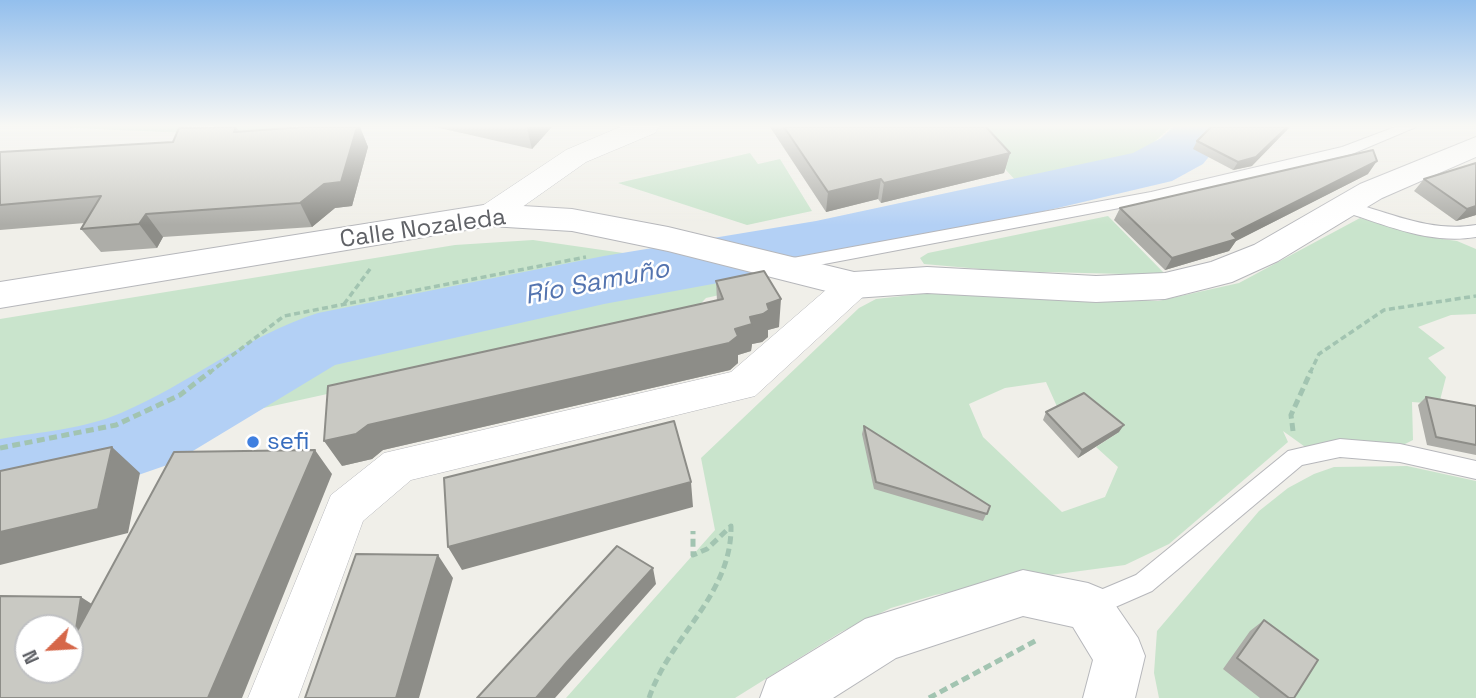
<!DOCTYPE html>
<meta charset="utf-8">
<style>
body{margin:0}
#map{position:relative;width:1476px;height:698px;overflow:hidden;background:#f0efe9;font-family:"Space Grotesk",sans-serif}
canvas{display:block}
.north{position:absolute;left:14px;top:614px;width:70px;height:70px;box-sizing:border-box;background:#fff;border:2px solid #bfc0c2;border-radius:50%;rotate:246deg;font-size:19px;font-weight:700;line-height:28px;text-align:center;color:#606267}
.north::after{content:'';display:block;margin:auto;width:24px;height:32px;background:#d66749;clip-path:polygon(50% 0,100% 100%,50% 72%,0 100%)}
</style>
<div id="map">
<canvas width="1476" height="698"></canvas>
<div class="north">N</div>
</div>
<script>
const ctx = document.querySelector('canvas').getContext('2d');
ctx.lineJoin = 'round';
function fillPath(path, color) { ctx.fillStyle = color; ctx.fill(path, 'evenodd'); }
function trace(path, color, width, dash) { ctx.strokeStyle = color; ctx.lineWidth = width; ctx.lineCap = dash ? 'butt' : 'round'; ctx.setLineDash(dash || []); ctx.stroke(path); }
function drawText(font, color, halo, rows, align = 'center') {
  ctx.font = font + ' "Space Grotesk",sans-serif'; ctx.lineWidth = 5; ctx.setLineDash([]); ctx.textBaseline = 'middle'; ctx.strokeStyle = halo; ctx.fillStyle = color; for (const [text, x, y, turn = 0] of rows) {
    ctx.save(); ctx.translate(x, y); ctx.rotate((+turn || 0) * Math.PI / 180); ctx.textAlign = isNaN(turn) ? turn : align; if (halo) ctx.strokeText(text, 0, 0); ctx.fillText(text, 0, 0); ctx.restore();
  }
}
const green = new Path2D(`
 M50,127H320L300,138Z
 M966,127H1171L1141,154L1018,183Z
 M750,153L758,164L780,159L812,211L747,225L618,183Z
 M1108,216L1166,275L1003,271L924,264L920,258L928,253Z
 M1360,218L1428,237L1457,241L1476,249V314L1451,315L1418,327L1445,348L1428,358L1446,377L1439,404L1412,402L1413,440L1397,448L1308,449L1283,431L1288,442L1169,544L1125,565L1013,580L935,595L891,608L841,632L735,698H566L715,530L701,458L859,308L876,299L946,291L1158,301L1239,283ZM1046,382L1059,411L1119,432L1096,447L1118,467L1105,497L1062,512L983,437L969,404L1005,388Z
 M533,240L651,257L290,326L184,409L125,436L0,463V319L455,245Z
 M689,265L773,283L706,298L691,314L209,420L302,347Z
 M1407,466L1476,481V698H1159L1154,673L1157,631L1259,511L1288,488L1314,474L1334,467Z`);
const river = new Path2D(`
 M1173,127H1233L1203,164L1172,181L816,265L604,304L335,365L173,463L92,491L0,511V439C39,432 84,429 121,413C189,384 246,336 318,313L604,256L816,221L1133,153L1161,138Z`);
const pathFar1 = new Path2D(`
 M344,304L370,269
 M209,373L284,316L586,257
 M1310,373L1319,354L1384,310L1476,296`);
const path = new Path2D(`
 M1293,431L1291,415L1311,371
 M0,448L116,425L180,395L211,371
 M649,698C670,636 732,595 731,526L707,549L693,555V531
 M929,698L1037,640`);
const service = new Path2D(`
 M1395,127H1416L1352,154L1151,202L782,272L773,266L782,260L1151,192L1342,147Z
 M1345,201C1389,212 1430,233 1476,225V237C1429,245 1383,224 1339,210L1337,206Z
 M1340,439L1400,444L1476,461V479L1400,462L1340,457L1302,465L1152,591L1088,619L1079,615L1076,607L1079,599L1136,575L1288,451Z`);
const minor = new Path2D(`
 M620,127H659L655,133L586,162L501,222L490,225L479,222L474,215L479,208L566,150Z
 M854,273L866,276L871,285L866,294L755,396L411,480L363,521L298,698H248L331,495L384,453L731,372L842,276Z`);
const tertiary = new Path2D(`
 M1476,137V157L1382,198L1278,261L1232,282L1165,299L1096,302L927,293L854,298L668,251L572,231L490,226L0,308V282L490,204L572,209L668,227L854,272L927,267L1096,276L1165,273L1211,262L1254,245L1360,184Z
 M1023,570L1088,583L1105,590L1138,638L1145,656L1135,698H1083L1093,660L1073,627L1023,616L896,658L833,698H760L767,679L865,619Z`);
const wall = new Path2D(`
 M209,127H236L239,131L304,127H360L368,147L352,206L335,208L312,227L163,237L157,248L101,252L81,229L85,223L0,230V152L173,142Z
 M435,127H552L532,149Z
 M770,127H986L1010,153L1004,173L881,203L878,199L826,212Z
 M1197,141L1252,166L1233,170L1193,149Z
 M1368,174L1236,241L1229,251L1165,270L1114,220L1120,208Z
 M1424,179L1476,215L1456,221L1414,191Z
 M716,281L779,327L768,330V337L762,342L752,344L751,351L738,355V363L730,370L383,450L372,459L342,466L717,301Z
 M1426,397L1476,406V455L1427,445L1418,405Z
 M1046,412L1119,432L1078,458L1043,420Z
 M864,426L990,506L983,521L874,489L862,434Z
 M1264,620L1294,698H1260L1223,669L1250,631Z`);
const shadedWall = new Path2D(`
 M357,127H360L368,147L352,206L335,208L312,227L300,203L324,184Z
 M528,127H552L532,149L527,128Z
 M1287,127H1290L1252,166L1233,170L1238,162Z
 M1010,153L1004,173L881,203L884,183Z
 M1377,161L1368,174L1236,241L1229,251L1165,270L1172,258L1232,234Z
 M881,179L878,199L826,212L828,192Z
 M1476,206V215L1456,221L1467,209Z
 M146,214L163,237L157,248L139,224Z
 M781,299L779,327L768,330V337L762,342L752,344L751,351L738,355V363L730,370L383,450L372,459L342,466L324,441L368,425L735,329L767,304Z
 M1124,425L1119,432L1078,458L1082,450Z
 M112,447L140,473L128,533L0,565V532Z
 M315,450L332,474L242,698H208Z
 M691,482L693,507L462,570L448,547Z
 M438,555L453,578L419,698H396Z
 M653,568L656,584L555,698H536L567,662Z
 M81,597L112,617L75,635Z`);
const building = new Path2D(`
 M236,127L234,132L304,127H357L341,182L324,184L300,203L146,214L139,224L81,229L101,196L0,205V152L173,142L179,128Z
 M784,127H986L1010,153L884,183L881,179L828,192Z
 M1211,127H1287L1256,157L1238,162L1197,141Z
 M1373,150L1377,161L1232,234L1237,239L1172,258L1120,208Z
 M1476,163V206L1467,209L1424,179Z
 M764,271L781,299L767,304L769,310L763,314L750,317L752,324L735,329L738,336L729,343L368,425L356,434L324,441L328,386L723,299L716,281Z
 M1084,393L1124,425L1082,450L1046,412Z
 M1426,397L1476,406V445L1436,437Z
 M674,421L691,482L448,547L444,478Z
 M864,426L990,506L987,514L876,482Z
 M112,447L98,509L0,532V471Z
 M315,450L208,698H0V596L81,597L75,635L174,452ZM28,628H70V670H28Z
 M617,546L653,568L567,662L536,698H477Z
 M356,554L438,555L396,698H305Z
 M1264,620L1318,660L1294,698H1289L1237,658Z`);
const markers = [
 [253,442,7,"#3f7fe0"]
];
const streetNames = [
 ["Calle Nozaleda",423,229,-8]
];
const shopNames = [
 ["sefi",267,442]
];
const waterNames = [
 ["Río Samuño",597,283,-11]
];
fillPath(green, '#c9e4cc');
fillPath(river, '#b3d0f5');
trace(service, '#b6b7bb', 2);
trace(minor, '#b6b7bb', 1);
trace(tertiary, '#b6b7bb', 2);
trace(pathFar1, '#a2c4b1', 3.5, [6, 3.5]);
trace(path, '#a2c4b1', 5, [8, 4.5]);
fillPath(service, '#fff');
fillPath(minor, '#fff');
fillPath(tertiary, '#fff');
fillPath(wall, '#adada8');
fillPath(shadedWall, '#8d8d88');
fillPath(building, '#c9c9c3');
trace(building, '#8d8d88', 2);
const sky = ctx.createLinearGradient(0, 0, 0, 225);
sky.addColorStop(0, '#93bfed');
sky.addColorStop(0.56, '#f8f8f5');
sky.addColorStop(1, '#f8f8f500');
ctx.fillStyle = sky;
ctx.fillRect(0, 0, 1476, 225);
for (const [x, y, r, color] of markers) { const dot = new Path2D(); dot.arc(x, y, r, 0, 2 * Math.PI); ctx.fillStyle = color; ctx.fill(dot); trace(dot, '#fff', 2.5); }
drawText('24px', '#606267', '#fff', streetNames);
drawText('24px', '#366cbe', '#fff', shopNames, 'left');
drawText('italic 26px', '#5474af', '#fff', waterNames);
</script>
